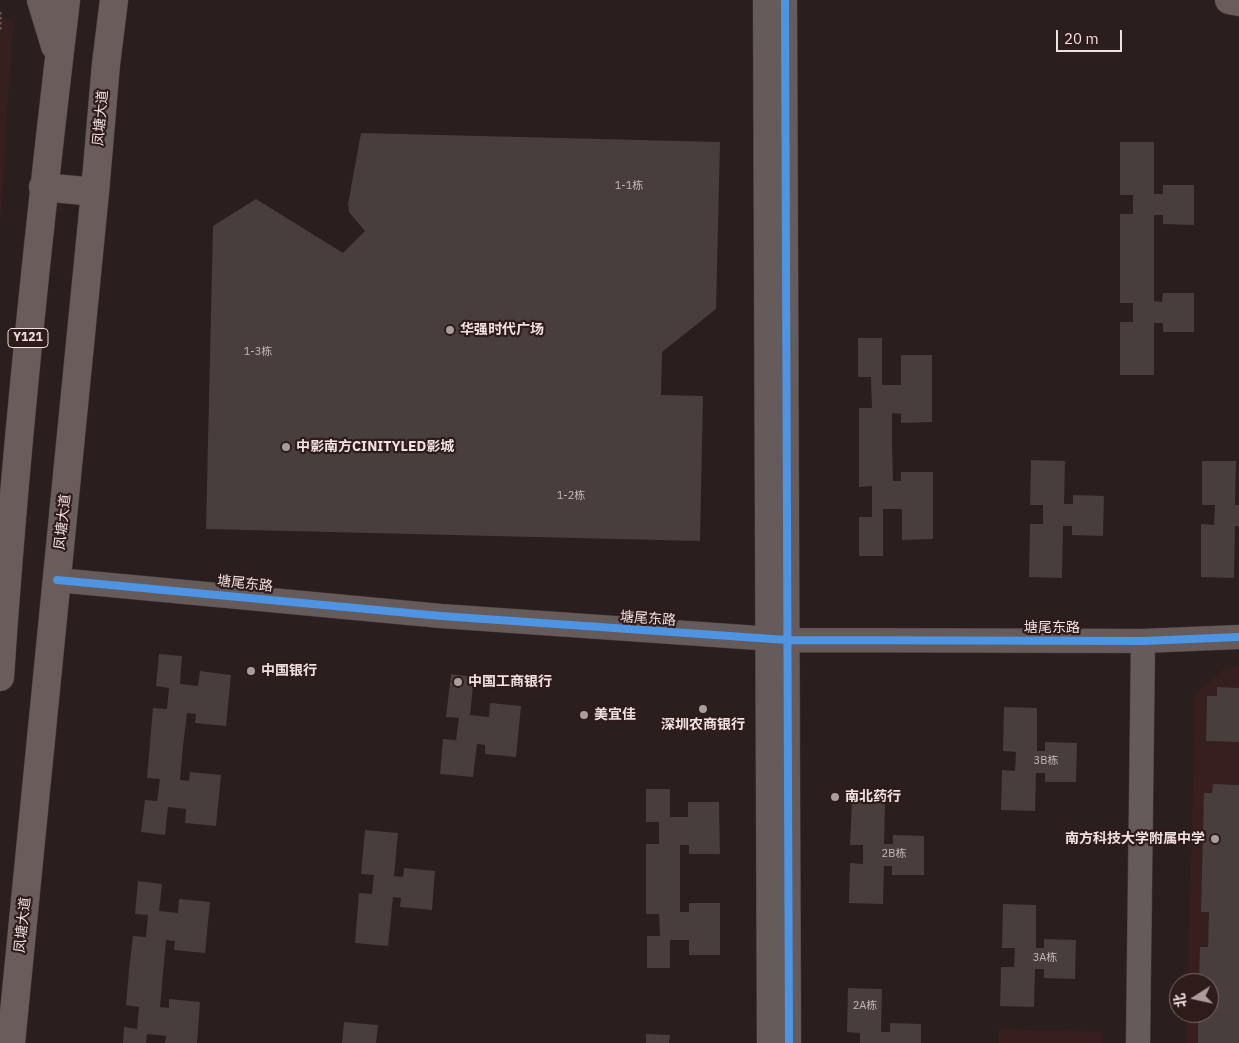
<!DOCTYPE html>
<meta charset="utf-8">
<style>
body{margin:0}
#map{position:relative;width:1239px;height:1043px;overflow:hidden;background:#2a1f1e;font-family:"IBM Plex Sans","Noto Sans SC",sans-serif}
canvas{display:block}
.north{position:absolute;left:1169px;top:973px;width:50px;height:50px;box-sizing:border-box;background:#2e1b1a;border:1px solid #7b6a69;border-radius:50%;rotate:260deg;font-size:14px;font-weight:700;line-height:20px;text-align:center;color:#efe1e0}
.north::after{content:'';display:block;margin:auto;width:18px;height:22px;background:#aa9d9c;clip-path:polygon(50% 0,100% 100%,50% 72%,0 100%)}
.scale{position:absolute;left:1056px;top:30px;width:66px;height:22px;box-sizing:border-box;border:2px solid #efe1e0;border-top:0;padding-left:6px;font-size:15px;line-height:18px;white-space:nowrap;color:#efe1e0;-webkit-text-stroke:4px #2e1b1a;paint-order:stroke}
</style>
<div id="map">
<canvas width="1239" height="1043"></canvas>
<div class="north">北</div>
<div class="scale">20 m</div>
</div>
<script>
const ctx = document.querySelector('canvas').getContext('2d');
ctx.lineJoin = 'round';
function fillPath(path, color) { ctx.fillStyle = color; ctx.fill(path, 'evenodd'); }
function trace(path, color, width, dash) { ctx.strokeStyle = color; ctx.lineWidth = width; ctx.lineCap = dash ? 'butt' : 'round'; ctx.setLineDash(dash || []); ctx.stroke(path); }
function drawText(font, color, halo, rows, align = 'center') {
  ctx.font = font + ' "IBM Plex Sans","Noto Sans SC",sans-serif'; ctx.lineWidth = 4.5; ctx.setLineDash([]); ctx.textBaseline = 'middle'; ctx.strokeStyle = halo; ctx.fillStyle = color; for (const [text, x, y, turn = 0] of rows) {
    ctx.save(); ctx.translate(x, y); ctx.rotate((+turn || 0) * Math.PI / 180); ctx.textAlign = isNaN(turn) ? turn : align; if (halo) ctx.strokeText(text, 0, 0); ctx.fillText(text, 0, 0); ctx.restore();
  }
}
const built = new Path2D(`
 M0,14L13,24L0,224Z
 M1239,666V1043H1187V1013H1209V983H1188L1195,694L1226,667Z
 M999,1029L1101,1032V1043H999Z`);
const building = new Path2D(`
 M361,133L720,142L716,309L662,352L661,395L703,396L700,541L206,529L213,226L256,199L343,253L365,231L349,212L348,204Z
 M1120,142H1154V194H1163V185H1194V225L1163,224V215H1154V301L1162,302L1163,293H1194V332H1163V323H1154V375H1120V322H1133V303H1120V214H1133V195H1120Z
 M858,338H882V385H901V355H932V422L901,423V414L892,413V447L893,481H901V472H933V539L902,540V509H883V556H859V517H872V486L859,487V408H872L871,377H858Z
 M1031,460L1065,461L1064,504H1073V495L1104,496L1103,536L1072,535V526H1063L1062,578L1029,577L1030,524H1043V505H1030Z
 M1202,461H1236L1235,505H1239V526H1235L1234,578L1201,577V524L1214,525L1215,505H1202Z
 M159,654L182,656L180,684L198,686L200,671L231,675L226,726L195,723L196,714L187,713L183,746L180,780L189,781L190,772L221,775L216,826L185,823L186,809L168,807L165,835L141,832L145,800L157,801L160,779L147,778L153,708L167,709L169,688L156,686Z
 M451,674L474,677L470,715L489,717L490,703L521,706L516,757L485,754V745L477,744L473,777L440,774L443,739L456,740L459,718L446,717Z
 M1217,687L1239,688V742L1206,741L1207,696H1217Z
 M1004,707L1037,708V751H1045V742L1077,743L1076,782H1045V773H1036L1035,811L1001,810L1002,770L1015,771L1016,752L1003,751Z
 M1213,784L1239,785V1043H1198V1013H1209V983H1199L1200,947H1208L1209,912H1201L1204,793H1212Z
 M646,789H670V817H688V802H719L720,854H689V845H680V912H689V903H720V955H689V940H670V968H647V936H660L659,914H646V844H659V822H646Z
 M852,800L885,801L884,844H893V835L924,836V875H892V866H884L883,904L849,903L850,863L863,864V845H850Z
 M365,830L398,833L394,876L403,877L404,868L435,871L432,910L400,907L401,898L393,897L388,946L355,943L359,893L372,894L374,875L361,874Z
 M138,881L162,884L159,911L178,913L179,899L210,902L205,953L174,950L175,941L166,940L160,1007L169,1008V999L200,1002L197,1043H165L166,1036L147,1034L146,1043H123L124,1027L137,1029L139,1007L126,1005L129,970L133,936L146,937L148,915L135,914Z
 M1003,904L1036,905V948H1044V939L1076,940L1075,979L1044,978V969H1035L1034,1007L1000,1006L1001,967H1014L1015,948H1002Z
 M848,988L882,989L881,1032H890V1023L921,1024V1043H860V1033L847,1032Z
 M344,1022L378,1025L376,1043H342Z
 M646,1034L670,1035L669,1043H646Z`);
const path = new Path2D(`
 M0,12V30`);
const minor = new Path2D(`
 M765,0L769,1043
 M785,0L789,1043
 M57,580L441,616L787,640L1143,641L1239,637
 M1138,1043L1143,641`);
const major = new Path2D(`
 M41,0L55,46
 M1229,0L1239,2
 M43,187L95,192
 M0,677C15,450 39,225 66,0
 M11,1043L95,192L106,64L114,0`);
const cycleway = new Path2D(`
 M785,0L789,1043
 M57,580L441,616L787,640L1143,641L1239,637`);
const markers = [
 [450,330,5,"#aa9d9c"],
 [286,447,5,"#aa9d9c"],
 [251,671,5,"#aa9d9c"],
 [458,682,5,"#aa9d9c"],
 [703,709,5,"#aa9d9c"],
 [584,715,5,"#aa9d9c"],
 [835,797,5,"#aa9d9c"],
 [1215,839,5,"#aa9d9c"]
];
const numberNames = [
 ["1-1栋",629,186],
 ["1-3栋",258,352],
 ["1-2栋",571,496],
 ["3B栋",1046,761],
 ["2B栋",894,854],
 ["3A栋",1045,958],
 ["2A栋",865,1006]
];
const shields = [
 [28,338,40]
];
const shieldNames = [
 ["Y121",28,338]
];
const streetNames = [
 ["凤塘大道",101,118,-85],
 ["凤塘大道",63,522,-84],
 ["塘尾东路",245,584,6],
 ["塘尾东路",648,619,4],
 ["塘尾东路",1052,628],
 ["凤塘大道",23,925,-84]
];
const poiNames = [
 ["华强时代广场",460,330],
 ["中影南方CINITYLED影城",296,447],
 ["中国银行",261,671],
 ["中国工商银行",468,682],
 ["美宜佳",594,715],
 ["深圳农商银行",703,725,"center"],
 ["南北药行",845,797],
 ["南方科技大学附属中学",1205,839,"right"]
];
fillPath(built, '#361f1d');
fillPath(building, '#483e3d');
trace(minor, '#463c3c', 25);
trace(major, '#463c3c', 29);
trace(path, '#665e5d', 3, [2.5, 2.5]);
trace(minor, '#645b5a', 24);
trace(major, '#6a5c5b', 28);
trace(cycleway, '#4d94e3', 8);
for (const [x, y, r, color] of markers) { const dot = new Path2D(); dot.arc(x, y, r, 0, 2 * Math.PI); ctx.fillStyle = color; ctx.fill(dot); trace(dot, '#2e1b1a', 2); }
drawText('11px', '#c5b8b7', null, numberNames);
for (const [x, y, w] of shields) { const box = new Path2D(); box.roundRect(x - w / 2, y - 9.5, w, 19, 4); ctx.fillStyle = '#2e1b1a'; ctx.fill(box); trace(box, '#efe1e0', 1); }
drawText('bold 12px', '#efe1e0', null, shieldNames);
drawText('14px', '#efe1e0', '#2e1b1a', streetNames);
drawText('bold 14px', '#efe1e0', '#2e1b1a', poiNames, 'left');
</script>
